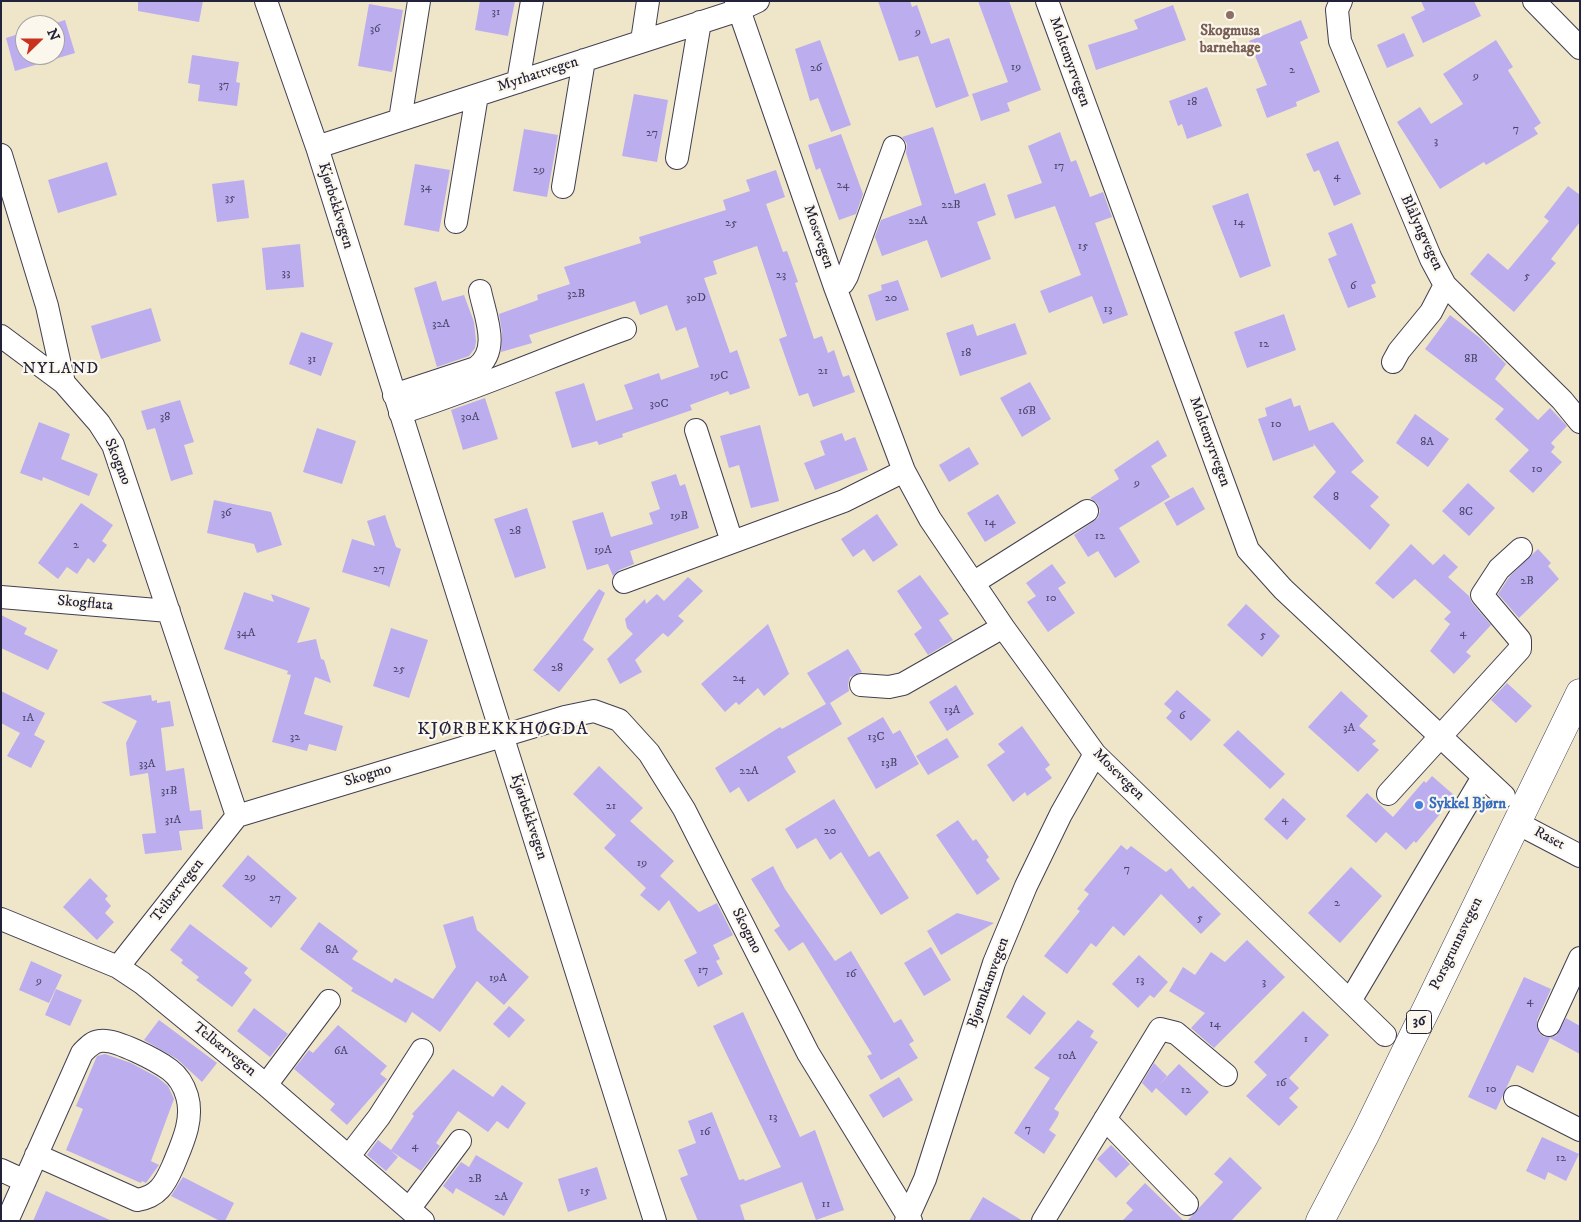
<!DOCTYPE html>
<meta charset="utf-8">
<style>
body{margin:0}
#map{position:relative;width:1581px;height:1222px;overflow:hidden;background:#efe5c9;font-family:"IM FELL DW Pica",serif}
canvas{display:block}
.frame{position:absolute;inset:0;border:2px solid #22223b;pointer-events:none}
.north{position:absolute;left:15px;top:15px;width:50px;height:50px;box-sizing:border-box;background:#fbf7ec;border:1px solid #a4a2a5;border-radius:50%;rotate:68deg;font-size:14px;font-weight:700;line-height:20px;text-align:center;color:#22223b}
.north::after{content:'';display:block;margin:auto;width:18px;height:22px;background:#c8321e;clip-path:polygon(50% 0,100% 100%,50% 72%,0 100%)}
</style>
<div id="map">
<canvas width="1581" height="1222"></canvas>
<div class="frame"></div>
<div class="north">N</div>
</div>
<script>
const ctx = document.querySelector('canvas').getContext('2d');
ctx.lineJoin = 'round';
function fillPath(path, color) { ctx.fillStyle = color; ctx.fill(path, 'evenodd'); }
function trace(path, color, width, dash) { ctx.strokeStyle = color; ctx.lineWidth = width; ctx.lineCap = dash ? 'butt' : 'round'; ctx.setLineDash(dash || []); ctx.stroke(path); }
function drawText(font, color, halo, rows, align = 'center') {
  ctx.font = font + ' "IM FELL DW Pica",serif'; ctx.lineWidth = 4.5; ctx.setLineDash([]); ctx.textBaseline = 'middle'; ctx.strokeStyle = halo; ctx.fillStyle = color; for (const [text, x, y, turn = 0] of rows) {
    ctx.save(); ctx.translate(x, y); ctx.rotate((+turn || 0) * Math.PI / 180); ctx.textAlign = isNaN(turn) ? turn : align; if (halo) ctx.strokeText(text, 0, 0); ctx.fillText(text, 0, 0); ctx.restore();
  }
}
const building = new Path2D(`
 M138,1H203L199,22L138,11Z
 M480,1H515L508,36L475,30Z
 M878,1H910L912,7L917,5L931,44L949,38L969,96L936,108L918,56L899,61Z
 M978,1H1009L1041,90L1007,103L1010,111L981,121L972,94L1008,82Z
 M1421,1H1474L1481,16L1423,43L1411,17L1425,10Z
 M369,4L403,10L392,72L358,66Z
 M1173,5L1186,40L1096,70L1088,45L1138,29L1134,20Z
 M65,20L75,53L15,71L6,38L25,32V55H55V25H50Z
 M1301,20L1308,38L1300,42L1320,92L1296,102L1297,106L1267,118L1256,89L1267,85L1249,41Z
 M1404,33L1414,56L1387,68L1377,45Z
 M820,40L851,125L831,132L818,98L810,101L795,49Z
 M1496,40L1513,67L1508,70L1509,72L1541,123L1534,128L1538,134L1486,165L1484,162L1440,189L1397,122L1420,107L1431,124L1463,104L1443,74Z
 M192,55L239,62L236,82L240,83L237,106L198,101L200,85L188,83Z
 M1207,87L1222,126L1187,139L1182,124L1178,126L1169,101Z
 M634,94L668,100L657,162L622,156Z
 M933,127L955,194L985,183L996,215L977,222L991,259L941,278L927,240L882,256L875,237L881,220L922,205L906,153L907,144L902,137Z
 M524,129L558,135L547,197L513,191Z
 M1060,132L1071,162L1076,160L1090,197L1103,192L1112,217L1095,223L1128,315L1103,324L1092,296L1049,313L1040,291L1081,275L1055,206L1015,219L1007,195L1042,183L1028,146Z
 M841,134L863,194L856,214L839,220L820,168L816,170L808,145Z
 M1338,141L1361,194L1334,206L1319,170L1314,172L1306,154Z
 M107,162L117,195L58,213L48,180Z
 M415,164L450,170L439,232L404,225Z
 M776,170L785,197L766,204L783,252L787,251L798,282L795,283L814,339L822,336L828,353L834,350L843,377L849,375L855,392L813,407L808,393L799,396L779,339L787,336L757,246L713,261L717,274L704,278L730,353L737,350L750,388L730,395L728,391L690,405L692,410L622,434L623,437L599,445L597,441L572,448L555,392L584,383L596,421L633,409L624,385L659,373L661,380L699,367L686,327L676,331L667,305L640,315L635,301L529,335L532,343L501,352L502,332L499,314L538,300L537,295L570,284L564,267L641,243L639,237L726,210L723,200L750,191L746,180Z
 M244,180L249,218L217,222L212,184Z
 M1568,186L1580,195V222L1551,259L1556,263L1514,312L1470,274L1488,253L1508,270L1549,221L1544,217Z
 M1248,193L1271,266L1240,278L1212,206Z
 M1352,223L1376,283L1371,285L1376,297L1348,308L1328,259L1337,255L1328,233Z
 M300,244L304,287L266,290L262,248Z
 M898,280L909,310L876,321L868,295L882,290L881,285Z
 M436,281L442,301L464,295L474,322L476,341L475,348L469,356L437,367L414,288Z
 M151,308L161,341L101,359L91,326Z
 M1284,314L1296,350L1247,368L1234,332Z
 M1450,315L1480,338L1506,364L1495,379L1538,420L1550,408L1567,426L1551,443L1555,447L1551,452L1562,462L1533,493L1509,471L1529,450L1495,419L1504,409L1425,349Z
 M1015,323L1027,354L960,376L946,333L973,324L977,336Z
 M301,332L333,343L321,376L289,364Z
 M1030,382L1051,419L1022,437L1000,398Z
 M485,398L498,439L463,450L451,410Z
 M1291,398L1294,407L1300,405L1309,431L1333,422L1364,461L1351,472L1379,497L1370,506L1390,525L1370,550L1313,497L1336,472L1313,443L1314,446L1273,461L1258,419L1267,416L1265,408Z
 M180,400L194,442L184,445L193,474L171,481L155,428L147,430L141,411Z
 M1415,414L1449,439L1428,467L1396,443Z
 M39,422L70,434L61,459L98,474L89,496L43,477L42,481L20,473Z
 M760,425L779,501L751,508L739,465L729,468L720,436Z
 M317,428L356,441L342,484L303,472Z
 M842,433L845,441L855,437L868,470L815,490L804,463L825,455L820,441Z
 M1158,440L1167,456L1151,466L1170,497L1119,528L1140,562L1115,578L1098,551L1088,557L1074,535L1098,518L1100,511L1098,504L1090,498L1119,479L1114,470Z
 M969,447L979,464L949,482L939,465Z
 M676,474L680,486L685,484L699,528L630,551L634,564L619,570L613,576L608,564L587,570L572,521L603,512L611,537L653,524L649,513L660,509L651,482Z
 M1468,483L1495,508L1469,536L1442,511Z
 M1193,487L1205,509L1177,526L1164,503Z
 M998,494L1016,523L985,542L967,513Z
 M214,500L271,512L282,545L257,553L254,544L207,533Z
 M81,503L113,525L102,541L107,545L94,563L88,558L77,574L67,567L58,579L38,563Z
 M527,508L546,568L515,578L494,519Z
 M877,514L898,545L873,562L864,549L853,557L841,539Z
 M385,515L396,547L401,549L389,588L388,586L342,572L352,539L375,546L367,521Z
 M1411,544L1433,565L1444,554L1458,567L1448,577L1469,596L1472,603L1491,625L1466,652L1471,656L1454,674L1430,651L1450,624L1444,619L1451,612L1415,579L1393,599L1375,583Z
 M1538,549L1551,563L1548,566L1559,579L1519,618L1498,594L1510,576Z
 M1052,564L1066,583L1058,588L1075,613L1048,632L1027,602L1036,596L1026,583Z
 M920,575L949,614L939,620L953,640L928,655L914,634L922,628L897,591Z
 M688,577L703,591L678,616L684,621L668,637L663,633L635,660L642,672L620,684L607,659L633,634L627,628L625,619L645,599L646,604L657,594L664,601Z
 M599,589L605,593L583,640L594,649L559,692L533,670Z
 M244,592L274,602L271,594L310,608L297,643L316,639L321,659L324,660L331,683L315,677L304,714L343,726L336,751L309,744L307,751L272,742L291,675L287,674L288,671L224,649Z
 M1246,604L1280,636L1262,657L1227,625Z
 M1,615L27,628L24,634L58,650L48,670L1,648Z
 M768,624L789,674L764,696L758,688L739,705L736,702L725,712L701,684Z
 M391,628L428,640L409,698L373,686Z
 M848,649L862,672L850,677L848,685L849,691L830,703L842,724L787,757L796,772L748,802L739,787L730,793L715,768L780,727L782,729L826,704L807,673Z
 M1507,683L1532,706L1516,723L1491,700Z
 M956,685L974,714L947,731L929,702Z
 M1177,690L1211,720L1191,741L1166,718L1172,711L1164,704Z
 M1,691L45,713L34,735L45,741L31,768L7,756L20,733L1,723Z
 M1341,691L1368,716L1359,726L1376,741L1372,744L1379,750L1358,772L1308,727Z
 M151,695L152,701L157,700V703L170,701L174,726L161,728L166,771L184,768L190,811L201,810L203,829L179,831L182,850L145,854L142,834L156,833L148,773L130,776L126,743L137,721L101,702Z
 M883,717L893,734L900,730L919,764L876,789L847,738Z
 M1022,726L1050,765L1045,769L1052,778L1027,796L1025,792L1013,802L987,765L1005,752L998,744Z
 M1238,730L1285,774L1270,789L1223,745Z
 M947,738L959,757L928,775L916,756Z
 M599,766L643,808L630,821L674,861L660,876L699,912L717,903L733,935L713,945L720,959L716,961L723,974L698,987L684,960L697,953L669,900L659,911L640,895L646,888L604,848L616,835L573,794Z
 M1432,776L1455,796L1416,843L1414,841L1406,850L1386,832L1376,843L1346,816L1367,793L1393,817L1424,781L1426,783Z
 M1283,798L1306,819L1287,840L1264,819Z
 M834,799L869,857L879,851L909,898L881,915L841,852L830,860L816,838L797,849L785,829Z
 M958,820L973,841L976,839L989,857L986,860L1000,879L977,895L936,835Z
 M1121,845L1127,850L1131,846L1166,872L1171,868L1189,889L1193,886L1221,914L1201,934L1161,894L1124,936L1113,926L1096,947L1091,943L1067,974L1044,956L1080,911L1077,909L1089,894L1084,890Z
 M248,855L297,898L271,928L222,886Z
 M773,866L785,889L835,961L851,951L894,1023L901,1019L914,1041L909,1044L918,1058L881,1080L867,1056L872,1054L803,942L789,951L774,930L780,926L751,879Z
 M1351,867L1382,896L1340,943L1308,913Z
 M90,878L108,896L105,899L111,906L105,913L114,922L97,940L63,907Z
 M957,913L994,923L941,955L927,931Z
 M473,916L477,930L529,977L504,1005L477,981L440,1032L412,1012L406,1023L351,991L353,988L300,949L319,922L358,951L352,959L392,983L395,978L433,999L456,967L443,925Z
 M190,924L248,968L244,973L252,980L232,1007L196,980L199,977L181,963L183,960L170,950Z
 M1247,940L1285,977L1214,1048L1191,1028L1205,1013L1169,991L1183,967L1195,975L1211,952L1225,962Z
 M931,947L951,980L924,996L904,963Z
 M1139,955L1168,982L1154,998L1150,995L1138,1008L1112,984Z
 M31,961L62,975L49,1003L19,990Z
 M1524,977L1551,989L1537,1020L1539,1033L1544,1037L1556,1036L1566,1018L1580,1026V1054L1550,1038L1533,1073L1517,1065L1496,1110L1468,1097Z
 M56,989L82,1000L70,1026L45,1015Z
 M1023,995L1046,1013L1030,1035L1006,1017Z
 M509,1006L525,1020L509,1038L493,1024Z
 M254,1008L288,1034L270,1057L237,1031Z
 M1303,1011L1329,1035L1289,1078L1299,1088L1289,1098L1298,1107L1279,1126L1246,1096L1267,1075L1254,1062Z
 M743,1012L800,1137L815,1130L844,1210L816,1220L802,1182L740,1205L745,1221H698L680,1178L688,1175L678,1150L696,1143L688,1121L712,1112L739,1180L744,1179L745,1181L781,1167L713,1026Z
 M159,1020L217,1063L202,1082L177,1059L144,1040Z
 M1078,1020L1094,1031L1090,1037L1098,1042L1054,1109L1059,1112L1058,1116L1049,1130L1056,1135L1044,1154L1014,1133L1050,1078L1034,1068Z
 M338,1025L387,1066L380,1074L387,1079L347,1125L330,1110L335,1104L294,1069L309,1050L313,1053Z
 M105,1054L131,1063L157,1077L168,1086L174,1099L151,1161L159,1165L146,1183L142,1181L141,1183L66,1150L83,1109L76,1106L97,1056Z
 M1154,1063L1167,1076L1157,1087L1179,1064L1209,1092L1186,1116L1156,1088L1152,1093L1142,1083Z
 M453,1069L493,1097L502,1085L526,1103L508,1129L497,1121L488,1132L458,1111L436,1143L440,1146L421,1171L391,1151L398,1157L386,1171L367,1155L378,1140L391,1150L414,1116L412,1114Z
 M899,1077L913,1100L883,1118L869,1095Z
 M1542,1137L1579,1154L1566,1181L1548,1172L1545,1180L1526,1171Z
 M1111,1145L1130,1164L1116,1178L1097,1159Z
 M476,1155L523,1183L504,1216L456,1188L453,1194L443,1186L461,1162L469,1167Z
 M1230,1157L1262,1188L1231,1221H1187L1223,1182L1214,1174Z
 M597,1167L607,1199L568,1212L558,1179Z
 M183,1177L234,1203L225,1221H220L171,1196Z
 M1145,1183L1184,1221H1122L1133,1210L1126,1203Z
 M46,1191L112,1221H33Z
 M983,1197L1023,1221H969Z`);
const minor = new Path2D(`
 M266,1L317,147L655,1221
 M736,1L835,287L904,471L930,519L1003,627L1095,754L1385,1035
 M1047,1L1248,550L1283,589L1504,796
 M1341,1L1337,10L1340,41L1431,259L1445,285L1562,400L1580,422
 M1534,1L1580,48
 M642,41L648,1
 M518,82L532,1
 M400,120L419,1
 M317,147L739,10L758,1
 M1,155L47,306L64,383L99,423L113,445L237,816L565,717L594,711L619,720L649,753L684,809L808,1053L911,1221
 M677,158L700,22
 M563,187L584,60
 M456,222L477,95
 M835,287L843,283L847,276L894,147
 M1,336L64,383
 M1393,362L1399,351L1431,312L1445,285
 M394,395L476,368C501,350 485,316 480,291
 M400,413C476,389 550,356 625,329
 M696,430L732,542
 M624,582L844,501L904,471
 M973,583L1087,511
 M1,597L169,611
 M861,685L889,687L903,684L1003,627
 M1388,794L1520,649V640L1482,595L1499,569L1521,549
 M1517,823L1580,856
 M1,919L118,967L142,983L266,1085L423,1221
 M118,967L237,816
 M1350,1001L1483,777
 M1549,1025L1580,958
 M266,1085L329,1001
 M1515,1097L1580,1130
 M1105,1119L1187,1204
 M349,1156L379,1117L422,1050
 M1,1170L25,1181
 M409,1209L460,1141
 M7,1221L82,1053C88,1047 92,1042 100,1041C115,1038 158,1061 170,1070C178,1076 184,1086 187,1096C194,1120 182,1144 173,1166C165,1184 158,1197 137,1200L36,1155
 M906,1221L925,1179L994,963L1026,886L1061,814L1095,754
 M1043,1221L1160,1029L1176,1033L1226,1075`);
const highway = new Path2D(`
 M1320,1221L1366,1133L1580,693`);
const markers = [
 [1230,15,5,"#8d6e63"],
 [1419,805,5,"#3f7fe0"]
];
const numberNames = [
 ["31",496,13],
 ["36",375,30],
 ["9",918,33],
 ["19",1016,68],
 ["26",816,69],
 ["2",1292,71],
 ["9",1476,77],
 ["37",224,86],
 ["18",1192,103],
 ["7",1516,130],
 ["27",652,134],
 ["3",1436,142],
 ["17",1059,167],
 ["29",539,171],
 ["4",1337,177],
 ["24",843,186],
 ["34",426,188],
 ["35",230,199],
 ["22B",951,206],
 ["22A",918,222],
 ["14",1239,223],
 ["25",731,224],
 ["15",1083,247],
 ["33",286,274],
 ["23",781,276],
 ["5",1527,277],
 ["6",1353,287],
 ["32B",576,295],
 ["30D",696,299],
 ["20",891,299],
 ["13",1108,310],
 ["32A",441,325],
 ["12",1264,345],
 ["18",966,354],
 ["31",312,360],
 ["8B",1471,360],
 ["21",823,372],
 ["19C",719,377],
 ["30C",659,405],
 ["16B",1027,412],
 ["38",165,418],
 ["30A",470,418],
 ["10",1276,425],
 ["8A",1427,443],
 ["10",1537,470],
 ["9",1137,484],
 ["8",1336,498],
 ["8C",1466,513],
 ["36",226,514],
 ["19B",679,517],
 ["14",990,523],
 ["28",515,532],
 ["12",1100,537],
 ["2",76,546],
 ["19A",603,551],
 ["27",379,570],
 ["2B",1527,582],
 ["10",1051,599],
 ["34A",246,634],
 ["4",1463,634],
 ["5",1263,636],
 ["28",557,669],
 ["25",399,670],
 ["24",739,679],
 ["13A",952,711],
 ["6",1182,717],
 ["1A",28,719],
 ["3A",1349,729],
 ["32",295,738],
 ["13C",876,738],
 ["13B",889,764],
 ["33A",147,765],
 ["22A",749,772],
 ["31B",169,792],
 ["21",611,807],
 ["4",1285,820],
 ["31A",173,821],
 ["20",830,832],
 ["19",642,864],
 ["7",1127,870],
 ["29",250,878],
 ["27",275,899],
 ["2",1337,904],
 ["5",1200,919],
 ["8A",332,951],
 ["17",703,971],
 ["16",851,975],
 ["19A",498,979],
 ["13",1140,981],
 ["9",39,982],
 ["3",1264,983],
 ["4",1530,1002],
 ["14",1215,1025],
 ["1",1306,1040],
 ["6A",341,1052],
 ["10A",1067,1057],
 ["16",1281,1084],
 ["10",1491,1090],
 ["12",1186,1091],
 ["13",773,1118],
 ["7",1028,1130],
 ["16",705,1133],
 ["4",415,1147],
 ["12",1561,1159],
 ["2B",475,1180],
 ["15",585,1192],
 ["2A",501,1198],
 ["11",826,1205]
];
const shields = [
 [1419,1022,25]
];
const shieldNames = [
 ["36",1419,1022]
];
const educationNames = [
 ["Skogmusa",1230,32],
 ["barnehage",1230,49]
];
const streetNames = [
 ["Moltemyrvegen",1069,62,70],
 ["Myrhattvegen",538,75,-18],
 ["Kjørbekkvegen",335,206,73],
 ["Blålyngvegen",1421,233,65],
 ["Mosevegen",818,237,71],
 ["Moltemyrvegen",1209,442,70],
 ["Skogmo",117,462,68],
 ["Skogflata",85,604,5],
 ["Mosevegen",1118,775,45],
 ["Skogmo",368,776,-17],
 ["Kjørbekkvegen",528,817,72],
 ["Raset",1549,839,28],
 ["Teibærvegen",178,891,-52],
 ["Skogmo",746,931,63],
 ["Porsgrunnsvegen",1457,944,-64],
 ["Bjønnkamvegen",989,983,-70],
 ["Telbærvegen",224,1050,39]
];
const shopNames = [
 ["Sykkel Bjørn",1429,805]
];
const neighbourhoodNames = [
 ["NYLAND",61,370]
];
const quarterNames = [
 ["KJØRBEKKHØGDA",503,730]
];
fillPath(building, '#bcadef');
trace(minor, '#413f50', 24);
trace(highway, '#413f50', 29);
trace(minor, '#fff', 22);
trace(highway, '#fff', 28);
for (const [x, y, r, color] of markers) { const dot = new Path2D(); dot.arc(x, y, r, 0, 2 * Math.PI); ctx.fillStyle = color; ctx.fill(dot); trace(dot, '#fbf7ec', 2); }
drawText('12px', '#484568', null, numberNames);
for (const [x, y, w] of shields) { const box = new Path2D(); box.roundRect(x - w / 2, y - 11.5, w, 23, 4); ctx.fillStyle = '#fbf7ec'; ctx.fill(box); trace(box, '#22223b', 1); }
drawText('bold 14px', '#22223b', null, shieldNames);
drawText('bold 15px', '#785e54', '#fbf7ec', educationNames);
drawText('15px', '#22223b', '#fbf7ec', streetNames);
drawText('bold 15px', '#366cbe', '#fbf7ec', shopNames, 'left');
ctx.letterSpacing = '1px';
drawText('16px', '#22223b', '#fbf7ec', neighbourhoodNames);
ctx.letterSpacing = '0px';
ctx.letterSpacing = '1px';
drawText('18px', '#22223b', '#fbf7ec', quarterNames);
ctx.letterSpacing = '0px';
</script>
